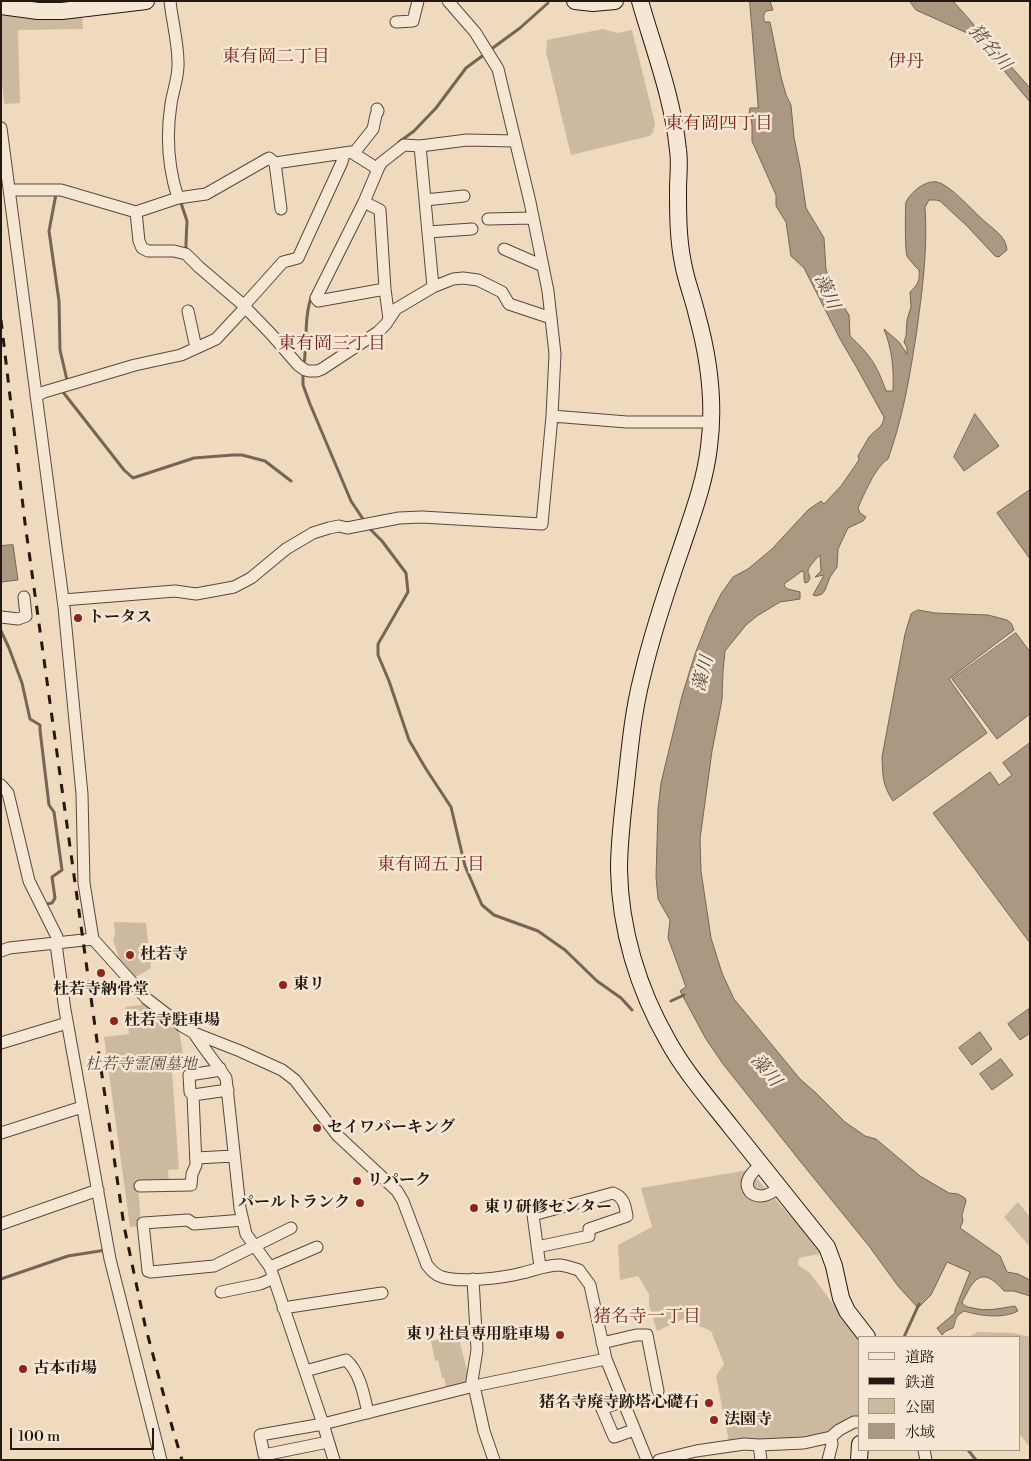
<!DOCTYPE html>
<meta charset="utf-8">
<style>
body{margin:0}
#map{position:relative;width:1031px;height:1461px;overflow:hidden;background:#f0dabd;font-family:"Libre Bodoni","Noto Serif JP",serif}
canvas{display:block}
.frame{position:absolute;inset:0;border:2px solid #221911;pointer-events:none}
.legend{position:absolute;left:858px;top:1336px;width:162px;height:115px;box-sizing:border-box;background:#f5e7d4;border:1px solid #a19586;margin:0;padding:6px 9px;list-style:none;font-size:15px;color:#221911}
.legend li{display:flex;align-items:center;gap:10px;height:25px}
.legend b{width:25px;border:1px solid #a19586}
.scale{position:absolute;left:10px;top:1428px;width:144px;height:22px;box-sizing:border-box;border:2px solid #221911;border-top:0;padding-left:6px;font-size:15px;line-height:18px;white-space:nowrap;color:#221911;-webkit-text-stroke:4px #f5e7d4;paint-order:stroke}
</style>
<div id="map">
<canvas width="1031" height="1461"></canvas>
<div class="frame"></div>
<ul class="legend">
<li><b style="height:6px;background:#f5e7d4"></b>道路</li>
<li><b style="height:6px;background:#221911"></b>鉄道</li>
<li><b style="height:14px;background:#cdb9a0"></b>公園</li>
<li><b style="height:14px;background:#aa9883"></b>水域</li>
</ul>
<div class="scale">100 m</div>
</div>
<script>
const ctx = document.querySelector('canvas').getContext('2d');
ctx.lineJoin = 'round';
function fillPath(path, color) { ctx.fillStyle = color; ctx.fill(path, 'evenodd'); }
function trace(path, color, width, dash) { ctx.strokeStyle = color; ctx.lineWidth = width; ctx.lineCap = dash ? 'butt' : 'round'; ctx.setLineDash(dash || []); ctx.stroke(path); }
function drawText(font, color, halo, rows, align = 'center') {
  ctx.font = font + ' "Libre Bodoni","Noto Serif JP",serif'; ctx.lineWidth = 5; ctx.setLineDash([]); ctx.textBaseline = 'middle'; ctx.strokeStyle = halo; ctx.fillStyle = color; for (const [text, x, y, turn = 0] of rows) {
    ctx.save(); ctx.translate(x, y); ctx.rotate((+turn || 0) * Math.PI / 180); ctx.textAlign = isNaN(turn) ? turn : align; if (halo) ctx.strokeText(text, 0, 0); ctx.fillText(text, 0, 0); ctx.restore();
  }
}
const green = new Path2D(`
 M1,14L82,15L83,29L18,30L20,103L5,104L4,102L1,74Z
 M603,29L617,33L632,30L655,123L653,132L650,136L571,155L546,52L547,40Z
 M114,922L146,923L151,968L134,978L121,963L113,940L115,935Z
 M140,999L178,1025L186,1070L172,1072L179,1169L168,1170L169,1182L138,1184L141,1226L130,1227L104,1037L129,1034L125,1007L141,1005Z
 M749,1170L821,1250L819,1254L799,1258L798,1265L810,1273L860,1340V1411L857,1419L826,1437L729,1442L716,1376L724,1364L711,1331L683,1319L657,1331L649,1306V1294L638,1276L620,1280L618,1245L652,1227L641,1188Z
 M1018,1202L1030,1217V1247L1004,1217Z
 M978,1332L1013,1333L1030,1337V1447L1020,1435V1337H968Z
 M458,1335L470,1382L447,1390L444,1378H442L438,1360L435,1361L431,1341Z`);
const water = new Path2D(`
 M750,1H770L773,10L766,11C763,15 763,18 765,22H770L781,77L786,95L791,105L794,137L800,167L806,208L824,238L826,270L844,307L849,315L850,336C870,355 877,365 886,391H893C894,369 892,349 884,329L899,342L907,354V348L904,342L906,336L907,320L911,307L910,292C918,285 920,280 919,270C915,266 910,261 907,256C905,252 905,206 906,202C911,192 925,180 937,182C950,185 970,208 981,218C991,228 1006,235 1007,250L999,257L995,256L967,226L940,201L936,200H929L925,207C928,250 922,293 916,336C909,380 903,417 888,459C876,466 864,494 858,508L860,513L866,517L863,521L848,528L838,549L837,567L830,577L825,590L822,594L816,596L813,595L823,577V575L815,577L821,571L820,555C817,558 808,567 808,571C808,573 810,576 810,578L808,582L805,583L804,579V572L802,571L784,584L785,587L788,589L800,592V599L780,602L757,616L746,625L725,651L723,671L722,700L712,751L700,839L701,871L711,938L722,973L734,999L800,1079L816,1093L845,1122L865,1136L876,1139L920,1176L949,1193L958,1194L965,1198L966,1201L962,1215L963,1221L960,1228L1000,1256L1007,1272L1018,1274L1030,1280V1296L1014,1291H1004C996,1282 985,1270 974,1282C969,1287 967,1294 963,1300L962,1303C966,1307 968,1307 973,1308C988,1312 1000,1308 1015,1306L1018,1311C1003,1319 980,1316 964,1311C953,1318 957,1319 953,1328L946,1331L942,1335L937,1328L955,1313V1310L970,1272L947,1262L931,1295L918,1308L898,1286L869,1246L800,1161L723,1064L706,1039L680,991L686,987L668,938L670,920L658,899L656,877L658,809L661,783L682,696L695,654L709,618L721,594L733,577L748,569L772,549L808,510L821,501L824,504L841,486L859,460L858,456C862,450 865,443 869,437C876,429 883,428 884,417L857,368L840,339L804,268L791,256L786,222L776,206V195L752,141V125L751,118L749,115L750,108H758Z
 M910,1H953L1030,88V102L976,37L916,10Z
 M975,414L999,446L964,471L954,457Z
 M1030,490V559L997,513Z
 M13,545L18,580L1,582V546Z
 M918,610L935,613L988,615L1007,620L1011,623L1014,630L949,679L987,733L893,801C882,784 883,777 882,757L905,634L911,614Z
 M1016,633L1030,652V714L997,739L952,679Z
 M1030,743V943L933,813L990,772L999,785L1012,775L1003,763Z
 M1029,1009L1030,1033L1020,1040L1008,1024Z
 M980,1032L992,1049L972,1065L959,1048Z
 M1001,1059L1013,1075L992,1090L980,1074Z`);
const stream = new Path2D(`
 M490,50L520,28L548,3
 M399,142L414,131L436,108L466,68L485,54
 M56,194L49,231L59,301L60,350L67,380
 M181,203L187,221L186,243V250
 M304,365C307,343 304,315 312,295
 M303,372V385L310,404L351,501L365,522
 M63,392L124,470L133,478L194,458L233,455H242L265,461L291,481
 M368,527L382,541L406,573L408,592L378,644V655L389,681L409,740L426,769L451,807L465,866L482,905L494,915L538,931L565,950L597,981L621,998L632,1010
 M1,631L9,648L22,683L30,719L40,725V730L49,805L54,812L62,870L52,877L55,898L52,903L46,904
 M671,1001L684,995
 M1,1279L68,1256L106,1250
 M904,1337L919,1304
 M968,1450L976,1460`);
const street = new Path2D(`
 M170,1C172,21 178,42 178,62C179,76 173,90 171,104C166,136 168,167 178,198
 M396,22L413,21L418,1
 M1,128L64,607L82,794L84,883L93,939L147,999L182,1026L194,1033L240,1051L282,1070L295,1080L337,1135L397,1191L403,1201L427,1265C431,1270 435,1275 442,1277C459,1283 504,1278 522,1273C535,1270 546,1265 560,1265C566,1266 573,1268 579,1270L590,1285L606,1359L647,1460
 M420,146L433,287
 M354,153L373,129L376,115L378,111L377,109
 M275,163L281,209
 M378,169L364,202L380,210L385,289L389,319
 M10,190H61L136,212L178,198L206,194L269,158L275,163L351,152L378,169L381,163L404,145L420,146L467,140L515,141
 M425,200L464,196
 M364,202L316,298L318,301L385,289
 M136,212L139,241L142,248L148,251H174L186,254L199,267L241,303L271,334L298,365L305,370L309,371H317L322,369L378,332L386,324L396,309L433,287L453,279L463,278L478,280L502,292L509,304L551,318
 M488,219L533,218
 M428,232L472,229
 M504,249L543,266
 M188,311L196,348
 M36,396L44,392L135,365L181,355L216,339L242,311L248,301L283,262L298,258L342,162L344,153
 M552,416L627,422H711
 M63,600L175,591L196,594L234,587L251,578L286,549L313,533L329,528L339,526L347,528L399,518L422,517L542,524L552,416L555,354L548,291L530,202L498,69L475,32L448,1
 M1,617L18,619L26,616L24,597
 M1,785L8,793L29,881L57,937L56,944L65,1010L110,1259L161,1460
 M1,951L9,948L93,939
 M194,1033C204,1049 216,1063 226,1078L240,1208L246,1234L270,1267L323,1424L260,1435L264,1455L328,1442
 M1,1043L67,1023
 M193,1095L190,1092L189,1075L215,1071L220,1068
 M1,1133L82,1107
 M196,1158L234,1156
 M761,1165C753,1171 742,1181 750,1192C753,1195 757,1196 761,1196C768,1196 774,1191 779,1188
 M140,1186L191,1185L192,1174L196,1165L193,1095L228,1090
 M243,1220L194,1224L188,1220L143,1223L148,1271L151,1272L214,1266L291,1228
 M1,1224L98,1190
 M537,1247L589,1236V1229L627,1216C625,1205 624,1197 613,1193L533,1215L540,1267
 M270,1267L317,1247
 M221,1292L260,1284L274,1278
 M283,1308L382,1293
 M602,1343L636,1335H647L658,1391
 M305,1371L346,1360C360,1372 364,1395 368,1413
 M623,1401L602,1409L614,1437L634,1430
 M759,1445L761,1460
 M924,1450L926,1460
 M334,1460L323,1424L474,1386L472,1381L477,1350L473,1279
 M494,1460L484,1431L474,1386L606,1359
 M659,1460L696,1451L744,1444L759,1445L804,1443L831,1437L839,1430L854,1422H860
 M828,1460L832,1444L831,1437`);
const secondary = new Path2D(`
 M575,1L593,3L615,1
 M640,1C654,50 673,99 678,150C680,163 678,177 678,190C678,214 678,239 683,263C686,281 693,297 697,315C709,358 715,402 709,447C705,482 692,516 681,549C666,592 652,634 642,677C633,712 630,747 626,783C623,811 619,841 619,869C620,929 638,989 668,1041C685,1072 709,1099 731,1127C763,1167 795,1207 827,1247L834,1266L841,1298L847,1311L867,1337
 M1,6L38,11H62L146,1
 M859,1460L860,1444`);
const rail = new Path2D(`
 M1,320L25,523L98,1048L124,1226L145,1325L173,1430L182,1460`);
const markers = [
 [78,618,5,"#8f2418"],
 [130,955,5,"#8f2418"],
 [101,973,5,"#8f2418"],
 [283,985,5,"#8f2418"],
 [114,1021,5,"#8f2418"],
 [317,1128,5,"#8f2418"],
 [357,1181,5,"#8f2418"],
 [360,1203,5,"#8f2418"],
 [474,1208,5,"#8f2418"],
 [560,1335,5,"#8f2418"],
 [23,1369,5,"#8f2418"],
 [709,1403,5,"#8f2418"],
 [714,1420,5,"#8f2418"]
];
const poiNames = [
 ["トータス",88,618],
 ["杜若寺",140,955],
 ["東リ",293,985],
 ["杜若寺納骨堂",101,990,"center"],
 ["杜若寺駐車場",124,1021],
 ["セイワパーキング",327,1128],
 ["リパーク",367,1181],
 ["パールトランク",350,1203,"right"],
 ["東リ研修センター",484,1208],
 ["東リ社員専用駐車場",550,1335,"right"],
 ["古本市場",33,1369],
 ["猪名寺廃寺跡塔心礎石",699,1403,"right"],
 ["法園寺",724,1420]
];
const parkNames = [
 ["杜若寺霊園墓地",141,1065]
];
const waterNames = [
 ["猪名川",989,48,49],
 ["藻川",826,292,66],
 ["藻川",704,674,-76],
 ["藻川",765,1071,50]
];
const neighbourhoodNames = [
 ["東有岡二丁目",276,58],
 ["伊丹",906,63],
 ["東有岡四丁目",719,125],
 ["東有岡三丁目",332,345],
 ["東有岡五丁目",431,866],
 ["猪名寺一丁目",647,1318]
];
fillPath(green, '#cdb9a0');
fillPath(water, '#aa9883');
trace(water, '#746555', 1);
trace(stream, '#746555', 3);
trace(street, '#56493c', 13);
trace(secondary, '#221911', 18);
trace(street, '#f5e7d4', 11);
trace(secondary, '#f5e7d4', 16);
trace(rail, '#221911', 3, [9, 9]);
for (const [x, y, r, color] of markers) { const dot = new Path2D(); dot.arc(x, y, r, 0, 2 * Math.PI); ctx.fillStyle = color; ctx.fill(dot); trace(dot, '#f5e7d4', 2); }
drawText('bold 16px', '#221911', '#f5e7d4', poiNames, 'left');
drawText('italic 16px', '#55493c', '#f5e7d4', parkNames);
drawText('italic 18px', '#584c3f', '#f5e7d4', waterNames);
drawText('18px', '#7a1f14', '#f5e7d4', neighbourhoodNames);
</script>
